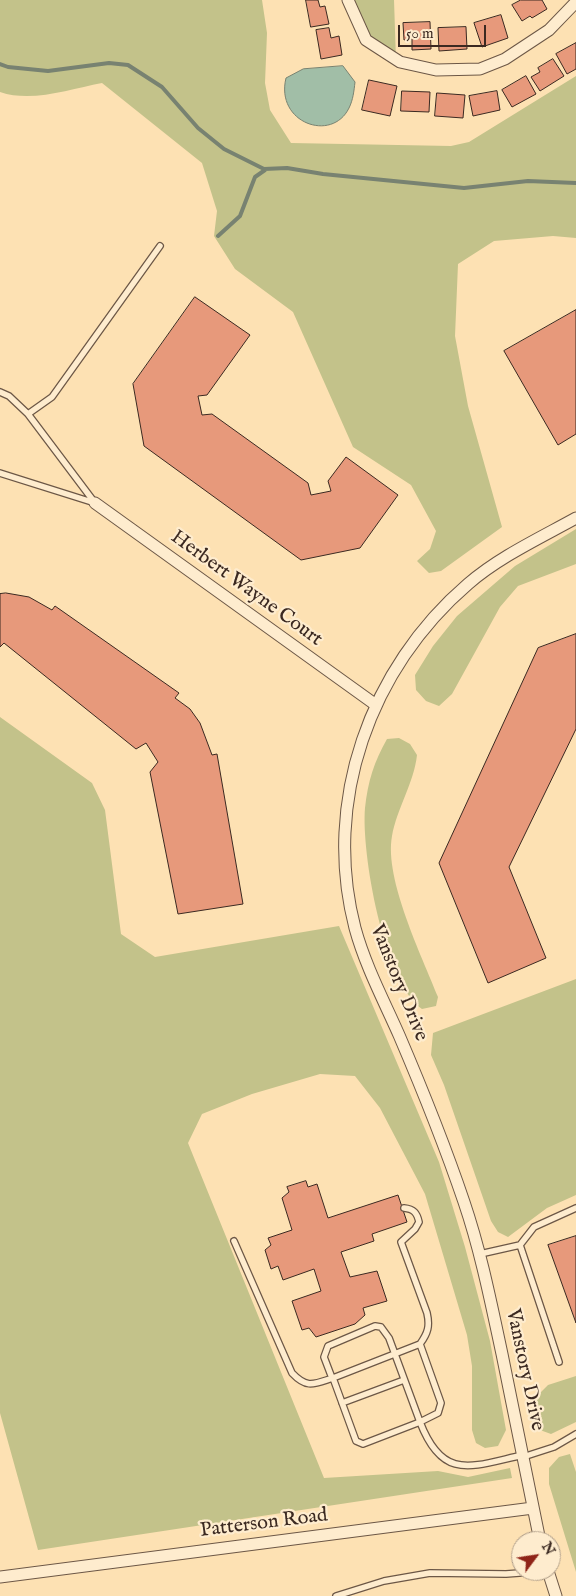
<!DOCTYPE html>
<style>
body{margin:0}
#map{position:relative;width:576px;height:1596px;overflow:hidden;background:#fde1b3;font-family:"IM FELL English",serif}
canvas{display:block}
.north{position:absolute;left:511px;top:1531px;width:50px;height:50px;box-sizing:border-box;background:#feecce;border:1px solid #b09e89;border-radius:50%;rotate:59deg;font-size:14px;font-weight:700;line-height:20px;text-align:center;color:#3b2921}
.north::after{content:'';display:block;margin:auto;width:18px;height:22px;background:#8f2418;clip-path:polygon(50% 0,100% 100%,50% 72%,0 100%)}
.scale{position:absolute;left:398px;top:25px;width:88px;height:22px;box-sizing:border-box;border:2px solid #3b2921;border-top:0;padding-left:6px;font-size:15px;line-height:18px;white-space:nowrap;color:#3b2921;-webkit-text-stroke:4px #feecce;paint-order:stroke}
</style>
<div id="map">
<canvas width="576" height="1596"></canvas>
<div class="north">N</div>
<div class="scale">50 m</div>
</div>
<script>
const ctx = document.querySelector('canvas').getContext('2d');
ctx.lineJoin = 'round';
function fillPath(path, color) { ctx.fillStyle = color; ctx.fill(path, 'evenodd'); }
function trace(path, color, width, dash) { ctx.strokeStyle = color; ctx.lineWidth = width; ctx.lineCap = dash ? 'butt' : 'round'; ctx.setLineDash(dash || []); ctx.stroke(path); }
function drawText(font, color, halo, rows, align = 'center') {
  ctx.font = font + ' "IM FELL English",serif'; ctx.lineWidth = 4.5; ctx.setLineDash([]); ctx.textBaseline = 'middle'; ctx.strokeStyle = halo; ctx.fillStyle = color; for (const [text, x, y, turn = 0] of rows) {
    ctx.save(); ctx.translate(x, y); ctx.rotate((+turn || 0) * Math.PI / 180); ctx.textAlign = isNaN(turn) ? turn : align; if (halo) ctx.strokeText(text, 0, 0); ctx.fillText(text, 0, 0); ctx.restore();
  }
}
const green = new Path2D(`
 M0,0H262L267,33L265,83L270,110L291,143L451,146L469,142L576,76V238L553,236L494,241L458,264L455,336L468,406L502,527L441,571L429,573L417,561L430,549L436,531L411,485L353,447L293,312L235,269L214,236L217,211L202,163L102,83C70,89 32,103 0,92Z
 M348,0H394L396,60L366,40Z
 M576,529V564L518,586L500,607L452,694L439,706L426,701L416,690L415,675L433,646L457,616L515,566Z
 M0,717L92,783L105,810L121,934L155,957L339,926L439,1162L465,1247L490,1341L506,1430L498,1446L485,1448L476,1443L472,1430V1366L467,1335L425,1194L380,1108L355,1076L320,1074L252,1094L202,1114L188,1143L324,1478L438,1471L468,1477L510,1468L512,1478L38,1550L0,1413Z
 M399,738L410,744L417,755C414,783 397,808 392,836C384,879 422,956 438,997L436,1006L422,1009C384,983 361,852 365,808C368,781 374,762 387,739Z
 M576,979V1195L547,1208L508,1237L498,1232L491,1221L444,1085L431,1055L433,1033Z
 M576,1376V1422L551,1434L540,1430L534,1419V1399L548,1385Z
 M570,1454L576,1472V1572L549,1484V1468L559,1457Z`);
const water = new Path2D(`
 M343,66L355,82C354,91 353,100 349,108C332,143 275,123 286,78L303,69Z`);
const stream = new Path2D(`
 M0,64L8,67L48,71L109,63L128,65L162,87L198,128L224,149L264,169L287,168L323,174L464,188L528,181L576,183
 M218,236L240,216L255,177L265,170`);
const building = new Path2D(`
 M306,0H318L320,7L325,6L329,24L311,27Z
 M521,0H542L547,9L532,18L530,16L522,21L512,5Z
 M501,15L508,38L482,47L474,23Z
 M430,22L431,49L412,50V39L404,40L403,23Z
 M466,27L467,49L439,51L438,28Z
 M329,28L331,38L339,36L342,55L321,59L316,30Z
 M576,43V69L567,74L556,54Z
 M553,59L564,76L540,91L531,77L540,72L538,68Z
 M526,76L536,94L512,107L502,90Z
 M369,80L397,86L390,116L362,110Z
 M402,91L430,92L429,112L401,111Z
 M497,91L500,110L473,116L469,96Z
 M437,93L465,95L463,118L435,116Z
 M195,297L250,335L207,395L198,396L202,415L212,414L308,483L311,495L331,491L328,481L346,457L398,495L360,548L301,560L144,446L133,384Z
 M576,310V434L558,445L504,351Z
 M6,593L29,597L52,610L55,606L179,693L175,698L190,709L200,723L212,755L217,754L243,904L178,914L150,772L158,762L146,743L136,749L4,643L0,647V594Z
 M576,634V729L509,867L546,958L488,983L439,863L538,648Z
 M306,1181L308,1187L317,1184L328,1218L398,1195L407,1222L372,1234L374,1241L341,1252L350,1277L377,1271L387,1301L363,1308L365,1315L355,1324L316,1337L309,1328L302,1330L292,1301L321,1291L314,1269L283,1280L278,1266L271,1269L265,1250L271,1245L268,1238L292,1230L282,1198L289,1192L287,1187Z
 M576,1236V1323L548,1245Z`);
const lane = new Path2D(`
 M0,392L9,396L28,414L95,503
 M28,414L52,397L160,246
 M0,473L95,503
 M234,1241L292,1373C307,1389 314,1384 333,1378L356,1441L363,1444L420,1422C443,1482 472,1466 523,1455
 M520,1245L534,1227L576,1208
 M480,1254L520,1245L559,1362
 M332,1378L324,1357L328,1346L375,1326L381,1327L389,1338L420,1422L438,1413L441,1403L420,1344
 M333,1378L420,1344C428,1333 430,1326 427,1313L401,1242L415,1229L419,1222C417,1213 414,1209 404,1208
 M342,1403L404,1380
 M523,1457L554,1447L576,1434
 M336,1596L384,1581L430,1573L506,1574L546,1571`);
const street = new Path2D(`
 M348,0L366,40L400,62L436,70L480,69L505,59L549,30L576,2
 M95,503L376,705
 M540,1541C527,1479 515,1416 502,1354C491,1303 481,1252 464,1202C445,1146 423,1091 399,1035C384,1001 365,965 355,928C322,802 370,668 468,584C499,557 540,538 576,518
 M548,1571L556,1596
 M0,1577L533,1508`);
const streetNames = [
 ["Herbert Wayne Court",246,589,36],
 ["Vanstory Drive",398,983,68],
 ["Vanstory Drive",524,1370,78],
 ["Patterson Road",264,1524,-7]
];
fillPath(green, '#c3c28a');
fillPath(water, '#a1bea7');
trace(water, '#788271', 1);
trace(stream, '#788271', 4);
fillPath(building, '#e7997b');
trace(building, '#3b2921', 1);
trace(lane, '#6c5746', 8);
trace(street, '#6c5746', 13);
trace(lane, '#feecce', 5.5);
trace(street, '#feecce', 11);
drawText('20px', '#3b2921', '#feecce', streetNames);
</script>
